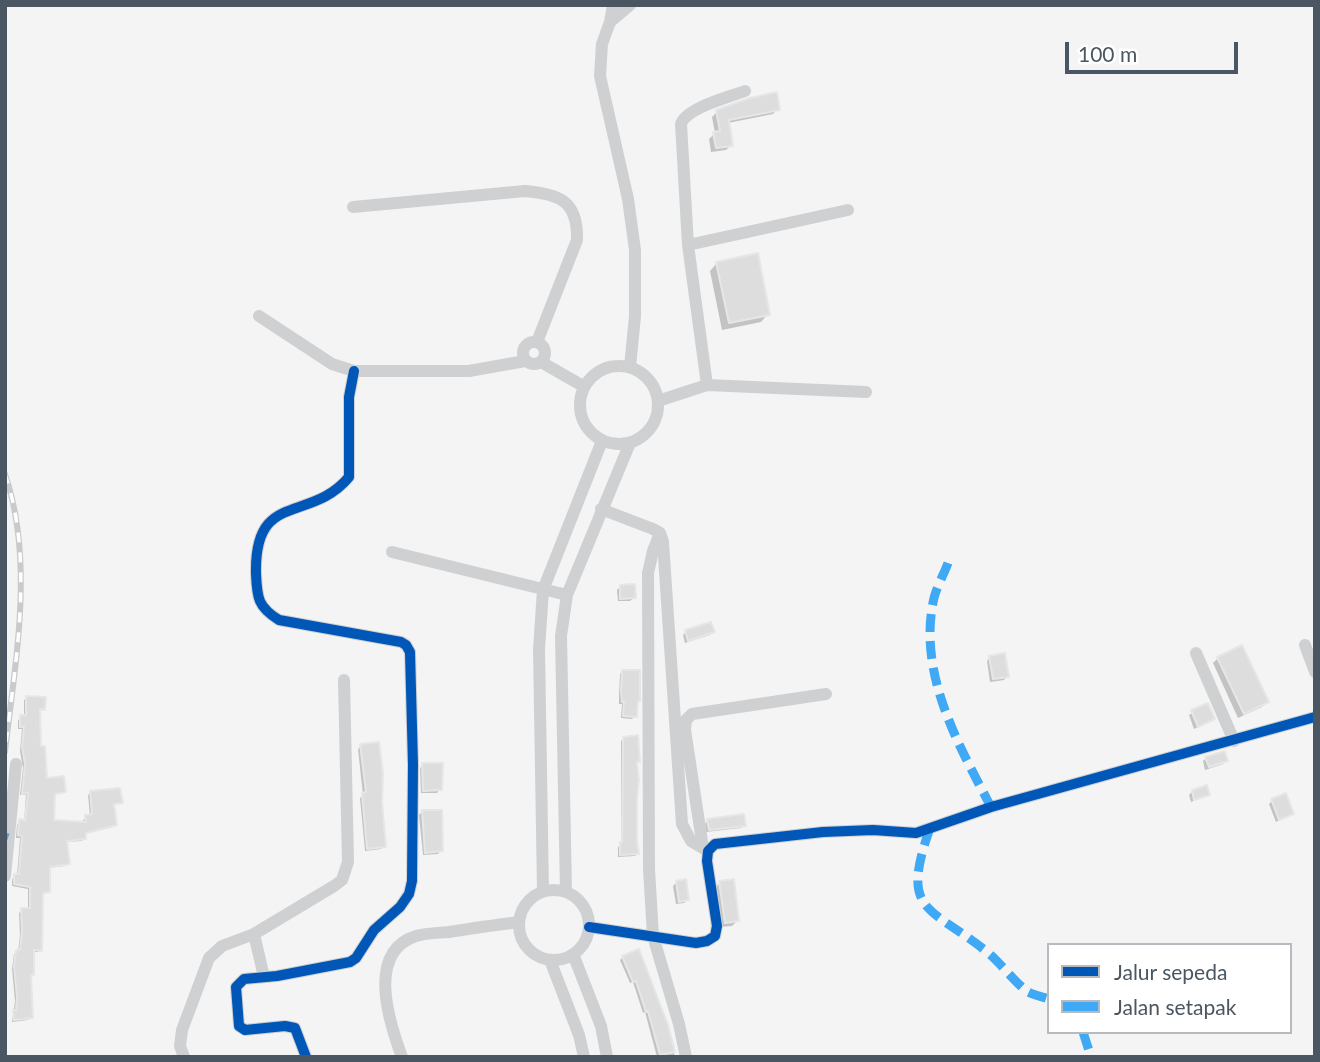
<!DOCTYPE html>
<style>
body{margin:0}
#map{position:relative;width:1320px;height:1062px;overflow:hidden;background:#f4f4f4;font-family:Lato,sans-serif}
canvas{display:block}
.frame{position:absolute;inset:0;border:7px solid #4a5661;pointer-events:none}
.legend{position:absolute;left:1047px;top:943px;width:245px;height:91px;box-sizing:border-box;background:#fff;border:2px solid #b7bbc0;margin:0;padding:9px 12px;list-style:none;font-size:21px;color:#4a5661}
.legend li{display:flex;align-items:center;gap:14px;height:35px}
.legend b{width:35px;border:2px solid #b7bbc0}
.scale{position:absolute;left:1065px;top:42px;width:173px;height:32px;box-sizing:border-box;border:4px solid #4a5661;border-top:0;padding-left:9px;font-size:21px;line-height:24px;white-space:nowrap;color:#4a5661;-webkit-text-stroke:5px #fff;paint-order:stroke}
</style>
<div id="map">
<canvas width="1320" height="1062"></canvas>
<div class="frame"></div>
<ul class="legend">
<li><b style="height:9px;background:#0057b8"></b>Jalur sepeda</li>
<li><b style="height:9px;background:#3fa9f5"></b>Jalan setapak</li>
</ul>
<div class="scale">100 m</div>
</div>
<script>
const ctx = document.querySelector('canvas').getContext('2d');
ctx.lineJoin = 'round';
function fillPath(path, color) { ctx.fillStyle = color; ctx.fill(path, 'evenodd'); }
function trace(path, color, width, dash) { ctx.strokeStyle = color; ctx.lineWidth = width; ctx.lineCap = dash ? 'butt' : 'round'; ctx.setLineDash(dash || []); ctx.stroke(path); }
const shadow = new Path2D(`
 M778,109L773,114L728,123L731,145L726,150L711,152L709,139L715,133L712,117L717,112Z
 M717,263L768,314L761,322L722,330L710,271Z
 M621,586L634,598L630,601H618L617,590Z
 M686,632H713L710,635L685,643L683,635Z
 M990,657L1007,676L1004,680L990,682L987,661Z
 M1218,658L1267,701L1262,707L1238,718L1213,663Z
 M622,671L635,716L632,719L621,718L622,704H619V695L620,674Z
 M27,698L43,709L39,712V748L46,780L64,792L53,795L52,821L84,823L83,820L90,816L88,795L91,792L121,802L113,805L116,825L113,827L84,834L82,841L65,842L68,864L65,866L48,868L49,892L42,895L41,950L38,952H33L32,974L29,977L31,1017L28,1020L12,1022L15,1001L12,969L14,954L18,952L20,935L19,913L22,910H28V889L12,886V879L17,876L20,838H16L17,824L24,821L26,795H20L23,768L20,751L22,729H18V720L24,717V700Z
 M1207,705L1213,719L1194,729L1189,715Z
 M624,738L637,854L635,856L618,857V847L621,844V741Z
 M361,746L380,802L384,846L381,849L365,851L360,798L363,795L358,749Z
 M1206,758L1226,761L1223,764L1205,770L1203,761Z
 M423,765L440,789L437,793H421L420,768Z
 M1193,791L1208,794L1191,802L1189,795Z
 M1272,801L1292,814L1276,822L1269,804Z
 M423,811L441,850L438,854L423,855L419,815Z
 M708,820L744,825L741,828L706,832L705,824Z
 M677,882L687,900L684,903L676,904L673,886Z
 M720,883L737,921L732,926L720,927L714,888Z
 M623,957L670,1037L675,1057H657L645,1012L643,1013L633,982L630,983L620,960Z`);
const building = new Path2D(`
 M777,92L780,110L729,120L733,146L716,148L713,132L720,131L716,110L750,98Z
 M758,253L770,315L729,323L716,262Z
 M635,584L636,598L620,599V585Z
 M711,622L715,632L688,641L685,630Z
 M1242,645L1269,702L1244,714L1217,657Z
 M1005,653L1009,677L993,679L989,656Z
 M622,670H640V701H638L637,717L623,716L624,702H622L621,691Z
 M26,696L46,697L45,710L40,709L41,746H45L47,778L64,776L66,792L55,794L54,820L86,822L85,815L92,814L90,791L120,788L123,803L114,804L117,825L86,833V839L67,841L70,864L50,867V892L43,893L42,951L34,950V975H31L33,1018L14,1020L13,1010H16L17,997L14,966L16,950H20L22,931L21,908H30V887L14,884V874H19L20,860L22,836L18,835L19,819L25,820L28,793L22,794L25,764L22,747L24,727H20V715H26Z
 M1208,703L1215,719L1198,727L1191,710Z
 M638,735L640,762H637L639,780L637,799V842L639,854L620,855V842H622L623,737Z
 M379,742L383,773L382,802L386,847L367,849L362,793L366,792L360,744Z
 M1225,751L1228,761L1209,767L1205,757Z
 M422,763H443L442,790L423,791Z
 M1207,785L1210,795L1194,800L1192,790Z
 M1286,793L1294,814L1279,820L1271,799Z
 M422,810H442L443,851L425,853Z
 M744,814L746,826L709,830L707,819Z
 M686,879L689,900L679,902L676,881Z
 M734,879L739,921L725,923L719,881Z
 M639,949L668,1025L675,1052L660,1055L648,1011L646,1012L636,981L633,982L622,956Z`);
const minor = new Path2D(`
 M613,5L610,22L602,44L600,76L628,199L635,250V316L630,367
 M610,22L630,5
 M353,207L525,191C560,194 578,201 577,240L537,342
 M688,245L848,210
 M259,316L332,364L354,371H469L525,361
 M523 353a11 11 0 1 1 22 0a11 11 0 1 1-22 0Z
 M541,362L583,386
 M580 405a39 39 0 1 1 78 0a39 39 0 1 1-78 0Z
 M707,385L688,245L681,124C686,108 729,97 745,91
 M658,401L707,385L866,392
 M601,509L653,529L660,533L663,542L682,824L691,841L708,851
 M660,533L653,551L648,573L649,869L653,936L679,1024L686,1057
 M392,552L567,595
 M1305,645L1315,672
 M1196,653L1234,741
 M703,848L685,730L686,720L692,714L826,694
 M5,876L16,764
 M519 925a35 35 0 1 1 70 0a35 35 0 1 1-70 0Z
 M543,891L539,649L543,590L602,441
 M566,892L561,636L567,595L630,443
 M589,927L696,943L707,941L715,936L717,926L707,861L708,851L715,844L823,832L873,830L916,833L991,807L1315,717
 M573,954L601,1026L607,1057
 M550,960L579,1035L584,1057
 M264,977L254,934L334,886L342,880L348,862L344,680
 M184,1057L180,1046L182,1030L209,958L222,946L254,934
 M306,1057L295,1028L285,1026L245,1030L239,1026L236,987L244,979L277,976L350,962L356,958L374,930L400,907L409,894L412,881L413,765L410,652L406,645L401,642L279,620C258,607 257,598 256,574C254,489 310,524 349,477V397L354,371
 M402,1057C389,1022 366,952 416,936C426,933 438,933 449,932C472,928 496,925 519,922`);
const rail = new Path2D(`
 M5,474C35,562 15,662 5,752`);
const quiet = new Path2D(`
 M948,563C944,574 937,586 934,598C917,672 958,744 991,807
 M930,828C900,913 928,905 986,951C1000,962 1015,983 1028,992C1034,995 1043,997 1049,999
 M5,837L8,838
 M1083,1032L1091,1057`);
const cycleway = new Path2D(`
 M589,927L696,943L707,941L715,936L717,926L707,861L708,851L715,844L823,832L873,830L916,833L991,807L1315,717
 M306,1057L295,1028L285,1026L245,1030L239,1026L236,987L244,979L277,976L350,962L356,958L374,930L400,907L409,894L412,881L413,765L410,652L406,645L401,642L279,620C258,607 257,598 256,574C254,489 310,524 349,477V397L354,371`);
fillPath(shadow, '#0003');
fillPath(building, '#ddddde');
trace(building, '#e5e6e7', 2);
trace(minor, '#ced0d2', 12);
trace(rail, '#c9cacc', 6);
trace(rail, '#fff', 3.5, [10]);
trace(quiet, '#3fa9f5', 9, [18, 9]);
trace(cycleway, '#0057b8', 10);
</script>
